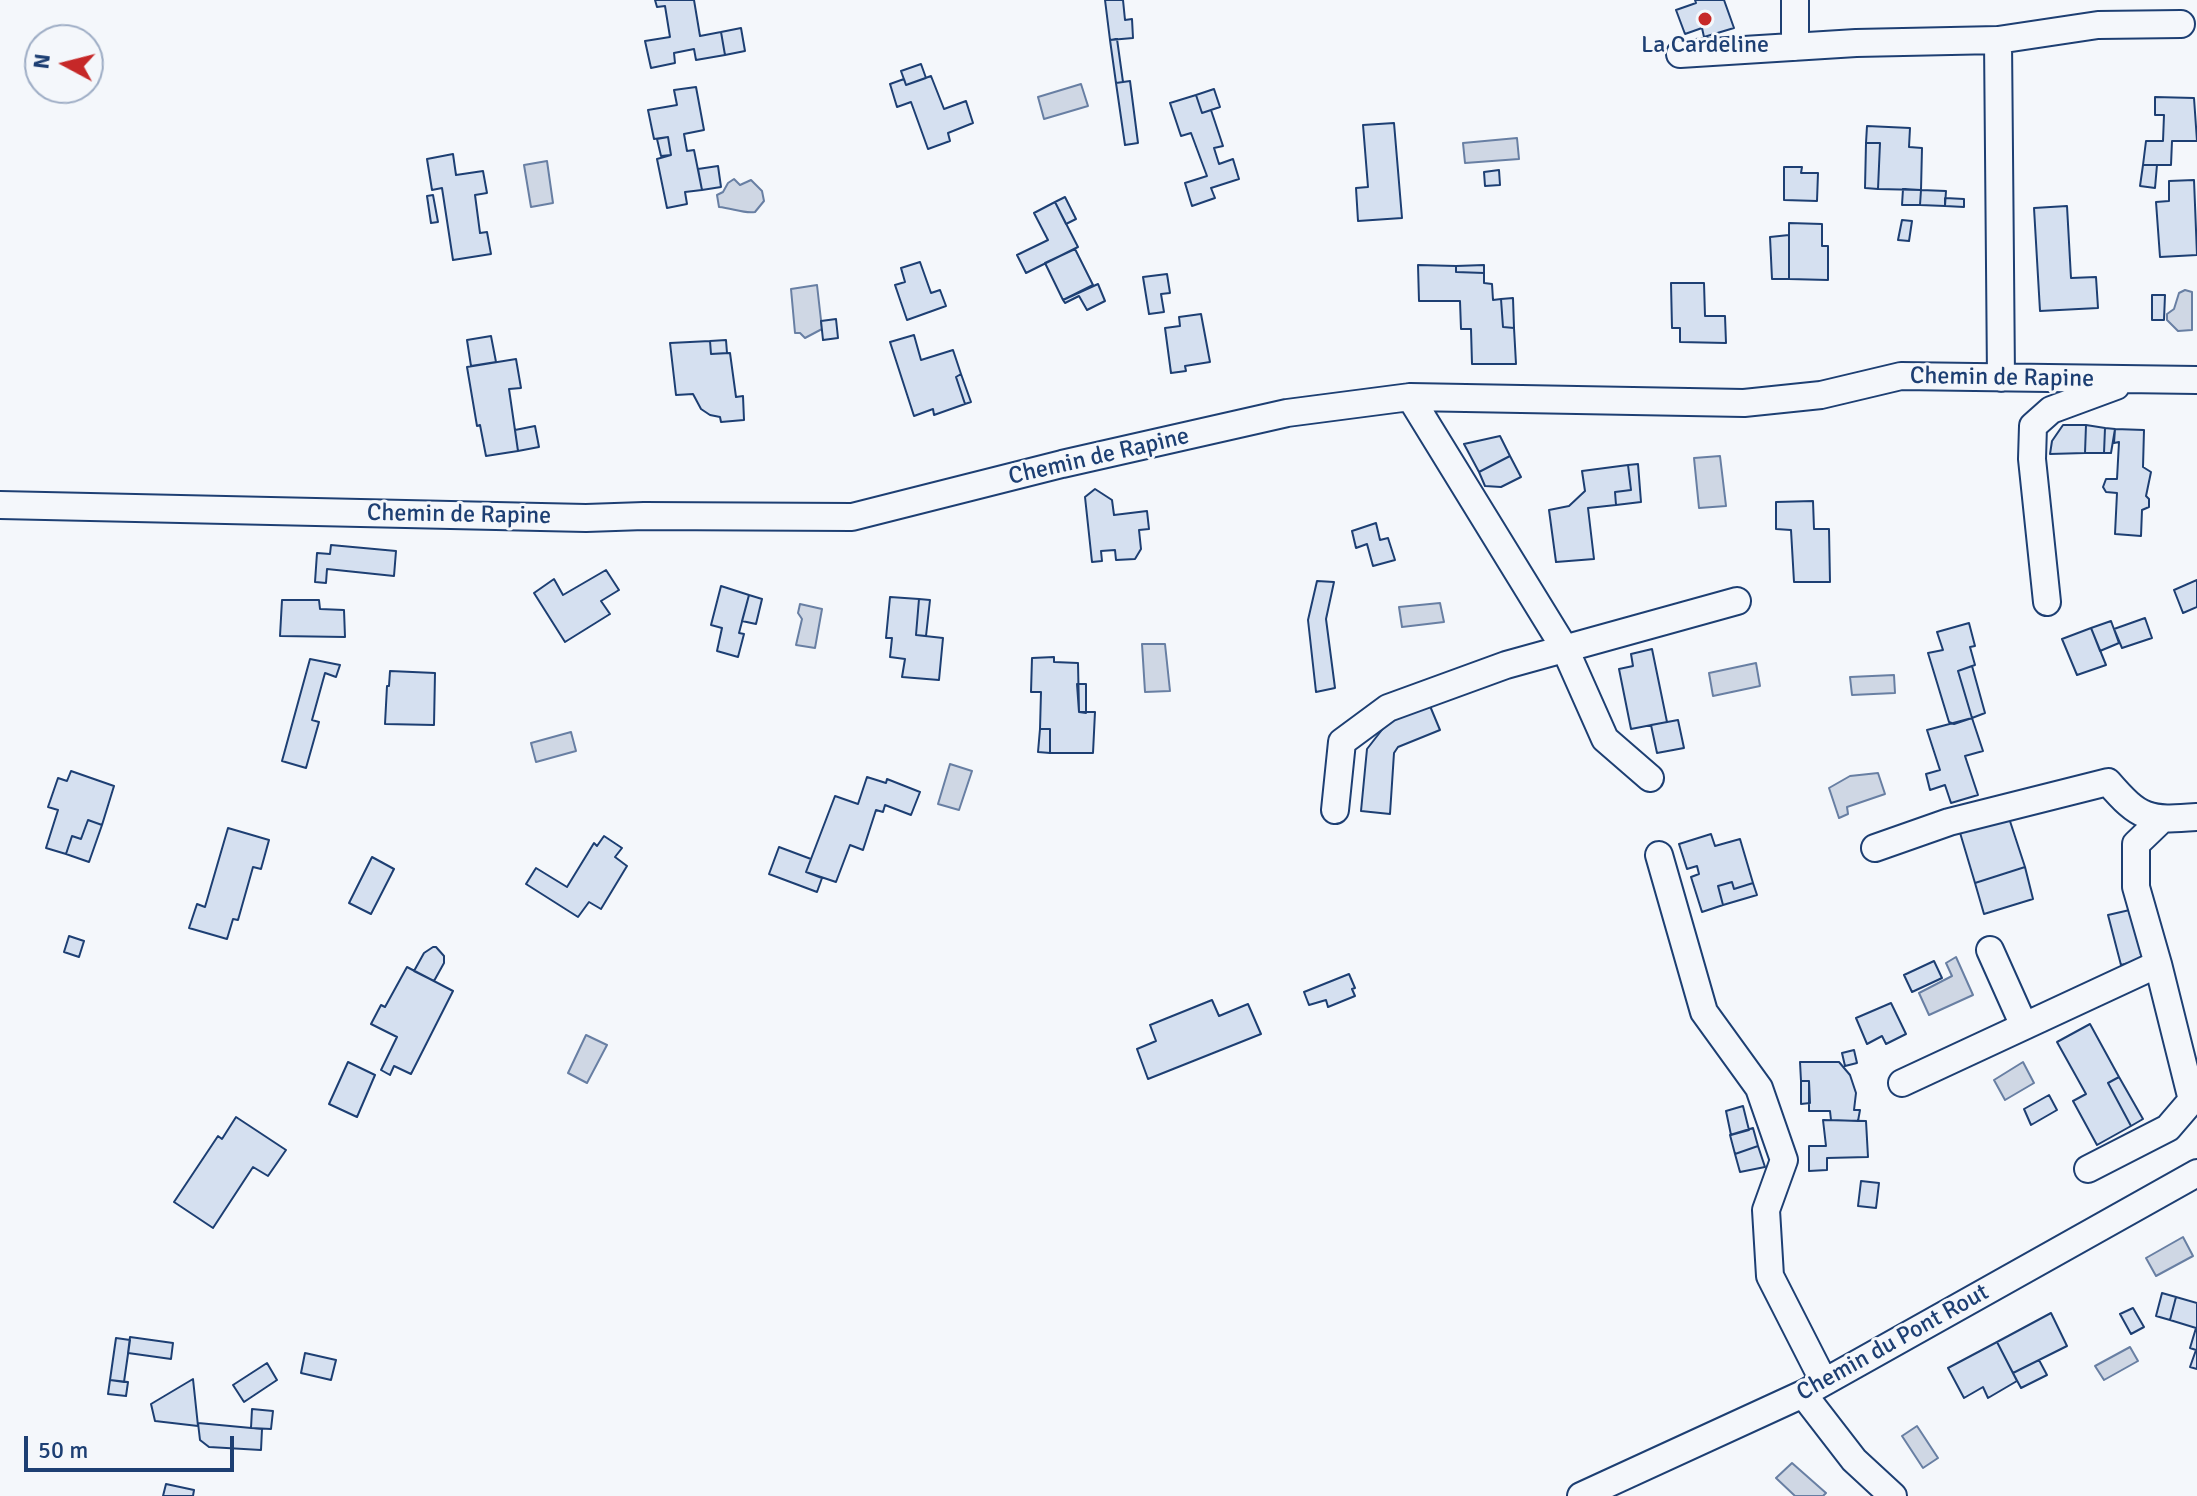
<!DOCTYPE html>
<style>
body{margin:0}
#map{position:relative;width:2197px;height:1496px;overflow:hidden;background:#f4f7fb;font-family:Signika,sans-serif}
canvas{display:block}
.north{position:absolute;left:24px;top:24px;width:80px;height:80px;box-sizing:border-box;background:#f4f7fb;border:2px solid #9eadc5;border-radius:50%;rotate:277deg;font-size:22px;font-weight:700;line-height:32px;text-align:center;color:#1d3f73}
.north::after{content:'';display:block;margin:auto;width:28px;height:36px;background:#c62828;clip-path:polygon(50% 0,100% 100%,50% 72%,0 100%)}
.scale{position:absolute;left:24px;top:1436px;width:210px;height:36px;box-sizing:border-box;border:4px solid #1d3f73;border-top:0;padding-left:10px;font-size:24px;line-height:28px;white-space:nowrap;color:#1d3f73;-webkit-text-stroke:6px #f4f7fb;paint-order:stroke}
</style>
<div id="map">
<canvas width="2197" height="1496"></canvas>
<div class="north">N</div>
<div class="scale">50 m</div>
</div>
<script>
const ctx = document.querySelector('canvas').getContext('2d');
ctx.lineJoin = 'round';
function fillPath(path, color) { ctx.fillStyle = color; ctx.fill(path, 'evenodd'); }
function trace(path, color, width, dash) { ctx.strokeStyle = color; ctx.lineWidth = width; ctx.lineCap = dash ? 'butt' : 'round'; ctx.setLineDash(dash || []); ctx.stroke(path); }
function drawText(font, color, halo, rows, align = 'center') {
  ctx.font = font + ' Signika,sans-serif'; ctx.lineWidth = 6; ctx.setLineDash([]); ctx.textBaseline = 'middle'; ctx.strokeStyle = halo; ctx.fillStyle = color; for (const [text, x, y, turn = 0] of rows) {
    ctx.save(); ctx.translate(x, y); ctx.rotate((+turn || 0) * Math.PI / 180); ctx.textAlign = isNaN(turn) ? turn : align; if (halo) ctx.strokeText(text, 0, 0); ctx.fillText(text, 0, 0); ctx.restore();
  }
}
const water = new Path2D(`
 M1081,84L1088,106L1044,119L1038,97Z
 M1517,138L1519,159L1465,163L1463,143Z
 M547,161L553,203L531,207L524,165Z
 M734,179L740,185L751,180L762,191L764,201L755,212C744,214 732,208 719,207L717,195L723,192L728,183Z
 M817,285L822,329L805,338L800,333H795L791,289Z
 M2185,290L2192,292V330L2178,331L2167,320V314L2174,309L2179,293Z
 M1720,456L1726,506L1699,508L1694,458Z
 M1440,603L1444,622L1402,627L1399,607Z
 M800,604L822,609L815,648L796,645L802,619L798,613Z
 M1142,644H1165L1170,691L1145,692Z
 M1756,663L1760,686L1713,696L1709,673Z
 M1894,675L1895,693L1852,695L1850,677Z
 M571,732L576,751L536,762L531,743Z
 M950,764L972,771L959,810L938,804Z
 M1878,773L1885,794L1847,807L1848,814L1839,818L1829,788L1850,776Z
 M1956,957L1973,995L1929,1015L1919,993L1952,976L1946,963Z
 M586,1035L607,1045L587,1083L568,1073Z
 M2023,1062L2034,1083L2005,1100L1994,1080Z
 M2183,1237L2193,1256L2156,1276L2146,1258Z
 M2130,1347L2138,1361L2104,1380L2095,1366Z
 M1917,1426L1938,1458L1923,1468L1902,1436Z
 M1792,1463L1826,1493L1823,1496H1795L1776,1478Z`);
const building = new Path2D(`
 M655,0H694L700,36L721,32L725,55L696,60L694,49L674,53L675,63L651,68L645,41L670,37L665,6L657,7Z
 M1105,0H1123L1125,20L1132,19L1133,38L1110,40Z
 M1695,0H1724L1734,28L1704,37L1702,28L1685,34L1676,10L1696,3Z
 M741,28L745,51L725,55L721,32Z
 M1117,39L1123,82L1116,83L1110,40Z
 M921,64L926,78L906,85L901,71Z
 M931,76L944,109L966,101L973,123L948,133L950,141L928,149L911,102L897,107L890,84L904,79L906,85Z
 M1130,81L1138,143L1125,145L1116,83Z
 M696,87L704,130L684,134L687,151L694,150L702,190L685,192L687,204L667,208L657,159L671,155L668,137L654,139L648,110L677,105L674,90Z
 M1214,89L1220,107L1202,113L1196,95Z
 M1196,95L1202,113L1211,110L1223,146L1214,148L1219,164L1233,159L1239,179L1211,188L1215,198L1192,206L1185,183L1207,176L1191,133L1181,136L1170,103Z
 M2155,97L2194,98L2197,141H2172L2171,165H2143L2146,141H2163L2164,115H2155Z
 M1394,123L1402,218L1358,221L1356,188L1368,187L1363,125Z
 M1867,126L1910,128L1909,147L1922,148L1921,190L1878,189L1880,143H1866Z
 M668,137L671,155L661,156L657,139Z
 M1866,143H1880L1878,189L1865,188Z
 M453,154L456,175L483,171L487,193L475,195L480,233L487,232L491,254L453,260L442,188L432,190L427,159Z
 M2143,165H2157L2155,188L2140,186Z
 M718,166L721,187L702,190L698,169Z
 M1784,167H1802L1801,173H1818L1817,201L1784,200Z
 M1499,170L1500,185L1485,186L1484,172Z
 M2194,180L2197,255L2160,257L2156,202L2169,201V181Z
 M1903,189L1921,190L1920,205H1902Z
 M1921,190L1946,191L1945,206L1920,205Z
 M433,195L438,222L431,223L427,196Z
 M1065,197L1076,219L1066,224L1055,202Z
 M1945,198L1964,199V207L1945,206Z
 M1055,202L1078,247L1026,273L1017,255L1048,240L1034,213Z
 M2067,206L2071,278L2096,277L2098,308L2040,311L2034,208Z
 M1902,220L1912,221L1909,241L1898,240Z
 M1789,223L1822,224V246H1828V280L1789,279Z
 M1789,235V279H1772L1770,237Z
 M1075,249L1093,285L1063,300L1045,263Z
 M920,262L931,293L940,290L946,306L907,320L895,285L905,282L901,268Z
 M1418,265L1456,266V272L1484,273V283L1492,284L1493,300L1501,299L1503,327L1514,328L1516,364H1472L1471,329H1461L1460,301H1419Z
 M1484,265V273L1456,272V266Z
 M1167,274L1170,293L1161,294L1164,312L1149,314L1143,277Z
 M1671,283H1704L1705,316H1725L1726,343L1680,342V328H1672Z
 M1098,284L1105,301L1087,310L1079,296L1065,303L1063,300Z
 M2152,295H2165L2164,320H2152Z
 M1513,298L1514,328L1503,327L1501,299Z
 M1201,314L1210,362L1185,366L1186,371L1171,373L1165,328L1180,326L1179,317Z
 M836,319L838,338L823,340L821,321Z
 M914,335L921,360L953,350L961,374L956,377L965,404L934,415L933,409L914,416L890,342Z
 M491,336L496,362L471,366L467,340Z
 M726,340L727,353L711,354L710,341Z
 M710,341L711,354L730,353L736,397L743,396L744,420L721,422L720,417L710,415L701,409L693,394L676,395L670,343Z
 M516,359L521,388L509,389L518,451L486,456L480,425L477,426L467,367Z
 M961,374L971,402L965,404L956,377Z
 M2063,425H2086L2085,453L2050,454L2052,441Z
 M2086,425L2105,428L2104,453H2085Z
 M535,426L539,447L518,451L515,430Z
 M2105,428L2115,429L2111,453H2104Z
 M2115,429L2144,430L2143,467L2151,472L2146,496L2149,499V507L2142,510L2141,536L2115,534L2117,493L2106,492L2103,487L2106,479H2117L2119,442L2114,443Z
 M1500,436L1510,456L1479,472L1464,444Z
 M1510,456L1521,477L1501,487L1485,486L1479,472Z
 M1638,464L1641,502L1616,505L1615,492L1631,490L1628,465Z
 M1628,465L1631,490L1615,492L1616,505L1588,508L1594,559L1556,562L1549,510L1569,506L1585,491L1582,471Z
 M1095,489L1112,500L1114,515L1147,511L1149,529L1139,530L1141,549L1135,559L1116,560L1115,550L1101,551L1102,561L1092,562L1085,497Z
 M1813,501L1814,529H1829L1830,582H1794L1791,530L1776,529V502Z
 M1376,523L1380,540L1388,538L1395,560L1373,566L1367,544L1356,548L1352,531Z
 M331,545L396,551L394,576L327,569L326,583L315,582L317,553L330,554Z
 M606,570L619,590L601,601L610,614L565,642L534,593L554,579L563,595Z
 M2197,580V607L2183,613L2174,590Z
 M1317,581L1334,582L1326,619L1335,688L1316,692L1308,620Z
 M721,586L749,595L739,633L744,634L738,657L717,651L722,628L711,625Z
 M749,595L762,599L756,624L742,621Z
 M890,597L919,599L916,635L943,638L939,680L902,677L905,659L890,657L892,638H886Z
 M919,599L930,600L926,636L916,635Z
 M282,600H319L320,609L344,610L345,637L280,636Z
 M2145,618L2152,638L2122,648L2114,629Z
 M2111,621L2119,643L2100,651L2091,628Z
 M1969,623L1975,646L1970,647L1975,665L1958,671L1972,718L1954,724L1949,722L1928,653L1943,650L1937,632Z
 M2091,628L2106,665L2077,675L2062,639Z
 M1652,649L1667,722L1631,729L1619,669L1633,666L1631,654Z
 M1054,657V662L1078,663L1079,712H1095L1093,753H1050V729H1040L1041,692H1031L1032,658Z
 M310,659L340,665L336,677L325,673L312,720L319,722L306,768L282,761Z
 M1972,666L1985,713L1972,718L1958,671Z
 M390,671L435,673L434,725L385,724L387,686H389Z
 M1077,684H1086V713L1079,712Z
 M1430,706L1440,730L1398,747L1394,753L1390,814L1361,811L1367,749L1388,722Z
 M1972,718L1983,751L1965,756L1978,795L1951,803L1945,785L1930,790L1926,774L1940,770L1927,730Z
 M1678,720L1684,748L1657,753L1651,725Z
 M1040,729H1050V753L1038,752Z
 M71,771L114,786L102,825L88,820L81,839L72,836L66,854L46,848L58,810L48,807L58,778L67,781Z
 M867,777L886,783L887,779L920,792L911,815L885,805L883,812L876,810L863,850L850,845L836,882L806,872L835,796L858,804Z
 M2007,812L2025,867L1975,883L1958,826Z
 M88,820L102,825L89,862L66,854L72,836L81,839Z
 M228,828L269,840L261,869L253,867L238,920L233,919L227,939L189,928L197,904L205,907Z
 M1711,834L1715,846L1740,839L1753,883L1734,889L1732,882L1718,886L1723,905L1702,912L1691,877L1699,874L1697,866L1687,869L1679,844Z
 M604,836L622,848L615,857L627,866L601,909L589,902L578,917L526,884L536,868L567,887L594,843L597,846Z
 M779,847L811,859L806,872L822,878L817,892L769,874Z
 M372,857L394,869L371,914L349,903Z
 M2025,867L2033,899L1984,914L1975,883Z
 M1732,882L1734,889L1753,883L1757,895L1723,905L1718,886Z
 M2134,909L2147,958L2121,965L2108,915Z
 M69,936L84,941L79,957L64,952Z
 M433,947H436L444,956V963L434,981L414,971L424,953Z
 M1934,961L1942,978L1912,992L1904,975Z
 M407,967L453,991L411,1074L394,1066L390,1075L381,1070L397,1037L371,1024L381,1005L385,1007Z
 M1349,974L1355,988L1352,989L1355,996L1328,1007L1326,1000L1309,1005L1304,992Z
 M1212,1000L1219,1016L1248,1004L1261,1034L1148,1079L1137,1049L1156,1041L1150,1025Z
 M1891,1003L1906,1034L1886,1044L1882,1036L1867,1044L1856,1018Z
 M2090,1024L2119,1077L2108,1083L2131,1126L2097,1145L2073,1101L2086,1094L2057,1042Z
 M1854,1050L1857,1063L1845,1066L1842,1053Z
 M348,1062L375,1075L357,1117L329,1104Z
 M1800,1062H1839L1850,1075L1856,1093L1854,1110H1860L1858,1121L1831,1120L1830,1111H1809V1081H1801Z
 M2119,1077L2143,1119L2131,1126L2108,1083Z
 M1801,1081H1809L1810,1103L1801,1104Z
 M2049,1095L2057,1110L2031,1125L2024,1109Z
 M1743,1106L1749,1130L1731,1135L1726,1111Z
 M236,1117L286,1150L268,1176L253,1167L213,1228L174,1202L218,1136L222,1139Z
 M1823,1120L1866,1121L1868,1157L1827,1158V1170L1809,1171V1146H1826Z
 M1753,1128L1758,1146L1735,1154L1730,1135Z
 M1758,1146L1765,1167L1740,1172L1735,1154Z
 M1861,1181L1879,1183L1876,1208L1858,1206Z
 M2162,1293L2176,1297L2170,1320L2156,1316Z
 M2176,1297L2197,1303V1369L2190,1367L2196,1350L2190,1348L2196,1328L2170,1320Z
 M2133,1308L2144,1327L2131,1334L2120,1314Z
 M2051,1313L2067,1346L2013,1373L1997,1342Z
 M130,1337L173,1343L171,1359L128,1353Z
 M116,1338L130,1340L124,1382L110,1380Z
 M1997,1342L2017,1381L1988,1398L1983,1387L1964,1398L1948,1368Z
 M305,1353L336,1360L331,1380L301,1373Z
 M2039,1360L2047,1375L2021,1388L2013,1373Z
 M267,1363L277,1380L244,1402L233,1385Z
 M193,1379L198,1426L155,1421L151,1404Z
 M110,1380L128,1382L126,1396L108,1394Z
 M252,1409L273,1411L271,1429L251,1428Z
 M198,1423L262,1429L261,1450L209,1447L200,1440Z
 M166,1484L194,1490L193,1496H163Z`);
const minor = new Path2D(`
 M1998,40L2001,378
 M1795,47V0
 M1680,54L1856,43L1998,40L2098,25L2181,24
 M1410,397L1565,649L1605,739L1650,778
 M0,505L586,518L644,516L852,517L1062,464L1287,413L1410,397L1744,403L1821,395L1901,376L2197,380
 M2047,602L2032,459L2033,426L2051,410L2116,386
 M1335,810L1342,742L1388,708L1506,665L1737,601
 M1875,848L1949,822L2108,782C2140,819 2148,821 2197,817
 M1659,855L1704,1012L1759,1088L1784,1160L1766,1210L1770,1276L1824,1382
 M1990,950L2024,1026
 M1902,1083L2158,964
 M2088,1169L2168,1128L2192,1100L2158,964L2136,887V844L2161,820
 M1803,1394L1854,1460L1893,1496
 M1581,1496L1803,1394L2197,1173`);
const markers = [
 [1705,19,8,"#c62828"]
];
const poiNames = [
 ["La Cardeline",1705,46]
];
const streetNames = [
 ["Chemin de Rapine",2002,378,1],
 ["Chemin de Rapine",1099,457,-13],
 ["Chemin de Rapine",459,515,1],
 ["Chemin du Pont Rout",1893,1343,-29]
];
fillPath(water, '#cfd7e4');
trace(water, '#687fa3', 2);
fillPath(building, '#d5e0f0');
trace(building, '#1d3f73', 2);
trace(minor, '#1d3f73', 30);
trace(minor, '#f4f7fb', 26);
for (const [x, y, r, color] of markers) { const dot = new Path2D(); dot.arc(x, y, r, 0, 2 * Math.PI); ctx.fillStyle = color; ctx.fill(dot); trace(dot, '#f4f7fb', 3); }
drawText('24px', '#1d3f73', '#f4f7fb', poiNames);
drawText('24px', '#1d3f73', '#f4f7fb', streetNames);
</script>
